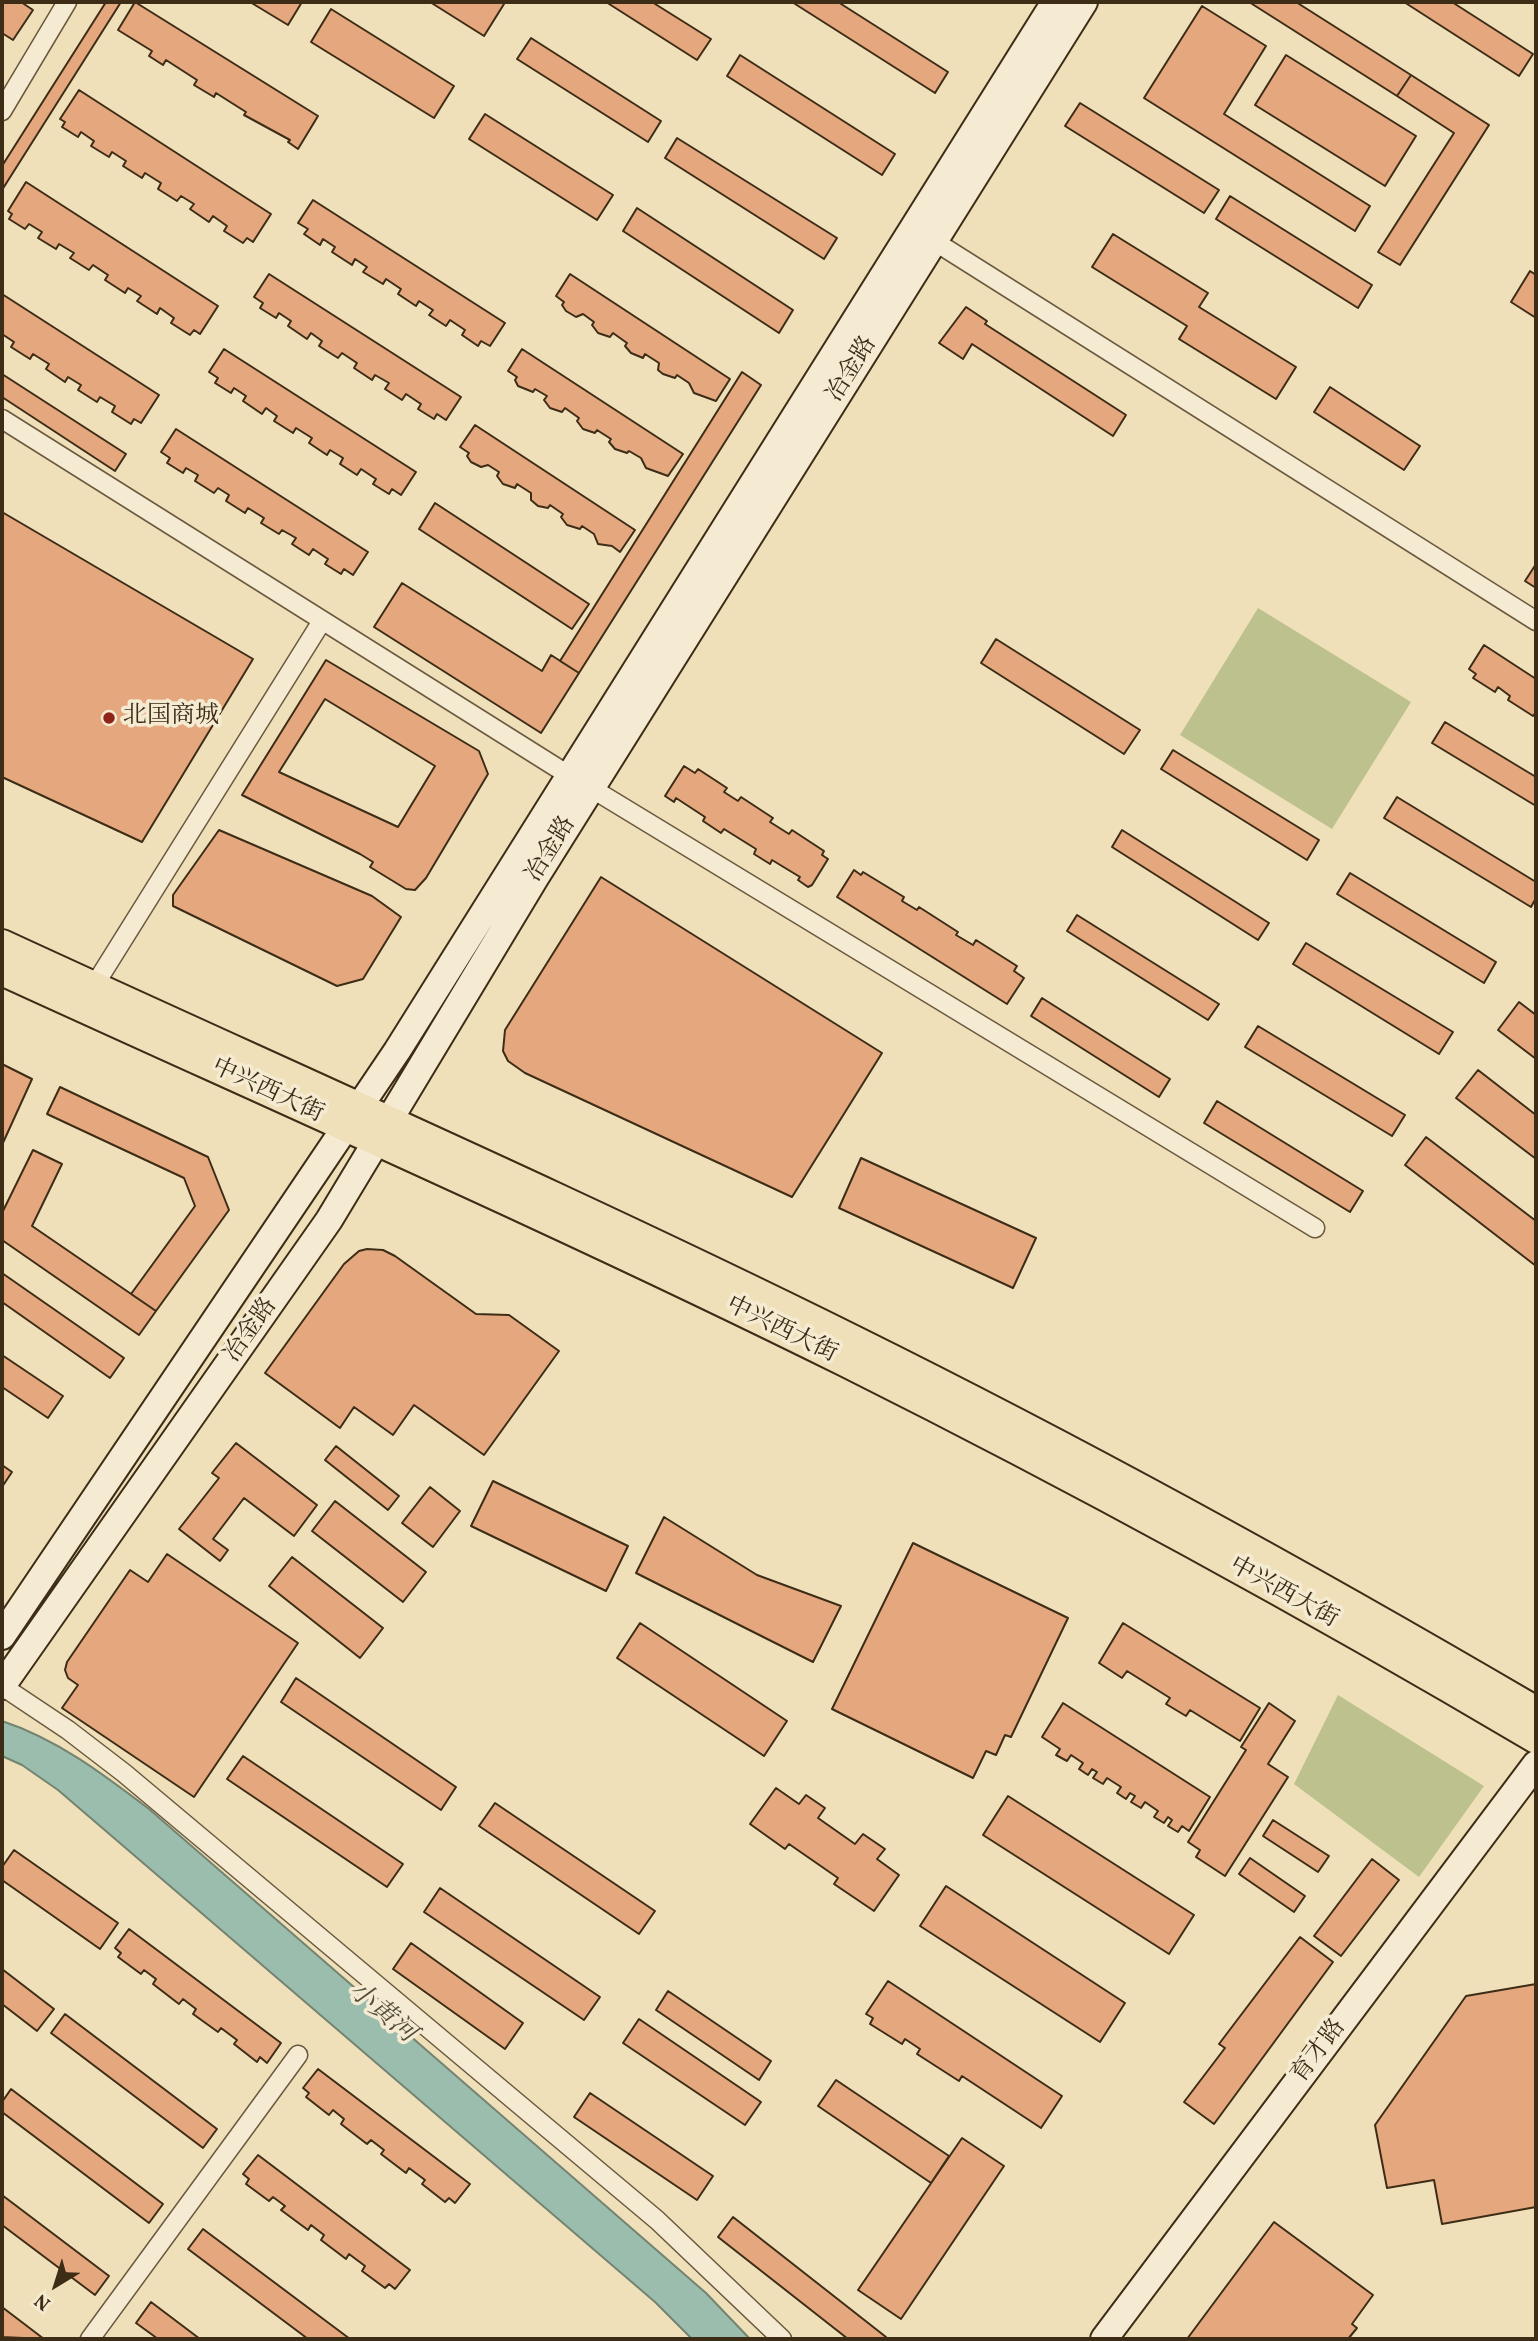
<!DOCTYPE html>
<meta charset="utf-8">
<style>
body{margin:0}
#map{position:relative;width:1538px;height:2341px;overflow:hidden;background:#f0e0ba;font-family:Vollkorn,serif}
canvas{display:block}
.frame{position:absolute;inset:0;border:4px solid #3d2c16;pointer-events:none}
.north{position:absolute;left:21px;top:2250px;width:70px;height:70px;-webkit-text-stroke:5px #f5ebd2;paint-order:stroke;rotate:218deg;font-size:19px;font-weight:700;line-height:28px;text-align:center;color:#3d2c16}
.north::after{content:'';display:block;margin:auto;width:24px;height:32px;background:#3d2c16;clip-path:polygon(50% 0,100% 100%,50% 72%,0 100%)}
</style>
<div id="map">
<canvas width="1538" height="2341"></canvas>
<div class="frame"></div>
<div class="north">N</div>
</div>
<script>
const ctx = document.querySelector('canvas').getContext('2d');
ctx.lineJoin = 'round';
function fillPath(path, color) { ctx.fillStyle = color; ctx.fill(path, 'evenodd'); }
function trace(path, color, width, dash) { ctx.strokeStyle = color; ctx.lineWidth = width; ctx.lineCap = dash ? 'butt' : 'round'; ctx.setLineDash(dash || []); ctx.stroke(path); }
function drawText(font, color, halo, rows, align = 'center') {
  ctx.font = font + ' Vollkorn,"Noto Serif SC",serif'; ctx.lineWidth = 7; ctx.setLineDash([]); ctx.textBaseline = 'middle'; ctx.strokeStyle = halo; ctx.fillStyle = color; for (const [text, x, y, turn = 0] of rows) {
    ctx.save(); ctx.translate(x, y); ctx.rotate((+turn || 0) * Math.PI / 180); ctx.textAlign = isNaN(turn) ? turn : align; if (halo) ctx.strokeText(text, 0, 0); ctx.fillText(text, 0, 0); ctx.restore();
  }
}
const green = new Path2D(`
 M1258,608L1411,702L1332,829L1180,735Z
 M1338,1695L1484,1786L1419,1877L1294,1784Z`);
const water = new Path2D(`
 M2,1721C57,1739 103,1774 149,1809L706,2293L750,2339H692L655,2302L58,1790L22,1765L2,1756Z`);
const building = new Path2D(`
 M2,2H21L33,10L13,40L2,33Z
 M106,2H121L2,190V166Z
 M135,2L318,116L298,149L288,142L290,140L244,115L246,112L216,93L214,97L194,85L197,80L166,60L163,65L149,56L152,51L118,30Z
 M250,2H302L288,25Z
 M430,2H501L504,4L484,36Z
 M606,2H652L711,39L697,60Z
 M792,2H838L948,72L935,93Z
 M1249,2H1296L1411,75L1397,96Z
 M1404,2H1452L1533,54L1519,76Z
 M1202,6L1266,46L1224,114L1370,206L1355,231L1144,98Z
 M331,9L454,86L434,118L311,42Z
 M531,38L661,121L648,142L517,59Z
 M740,55L895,154L882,175L727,76Z
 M1286,55L1416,136L1385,186L1255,105Z
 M1411,75L1489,125L1400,265L1378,252L1454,133L1397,96Z
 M79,90L271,214L253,242L247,238L243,243L224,231L227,226L213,216L209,222L190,209L194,204L181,196L177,201L158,189L161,183L145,173L142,178L123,166L126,161L112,152L109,157L91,146L94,141L81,132L78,137L62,127L65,122L60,119Z
 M1080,103L1219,190L1204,213L1065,126Z
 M485,114L613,195L597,220L469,139Z
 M677,138L837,238L824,259L665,158Z
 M26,182L218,306L200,334L194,330L190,335L171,323L174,318L160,308L157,314L137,301L141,296L128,288L125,293L105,280L108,275L93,265L89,270L70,258L74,253L59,244L56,249L38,238L42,232L29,224L25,229L9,219L12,214L8,211Z
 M1230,196L1372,285L1358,308L1216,219Z
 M313,200L505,323L490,346L481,341L478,346L462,335L465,330L450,320L446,326L429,315L433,310L419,301L416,306L398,294L401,289L386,279L383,284L363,272L367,267L355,259L352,265L332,252L335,247L323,239L320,245L304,234L308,229L298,223Z
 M637,208L793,310L779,333L623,231Z
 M1113,234L1208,293L1199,307L1296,367L1276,399L1179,339L1187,326L1092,267Z
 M1530,271L1536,275V318L1511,302Z
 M269,274L461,397L446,420L437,414L434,419L418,409L421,404L406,394L402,400L385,389L389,383L375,375L372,380L354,368L357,363L342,353L338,358L319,346L322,341L311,333L307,339L288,326L291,321L279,313L276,318L260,308L263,303L254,297Z
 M570,274L730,379L716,401L694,393L689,383L677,375L675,378L663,374L658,370L659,363L645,354L643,358L631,353L625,346L627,343L613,333L610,337L598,333L592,325L594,322L583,314L576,317L566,311L562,305L564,302L556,296Z
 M2,294L159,395L141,423L134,419L131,424L112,412L115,406L100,397L97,402L78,390L81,385L68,377L65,382L46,369L49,364L33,354L30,359L11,347L14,342L2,334Z
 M966,307L987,321L985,324L1126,415L1113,436L972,344L963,359L939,343Z
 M224,349L416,472L401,495L392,489L389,494L373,484L376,479L361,469L357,475L340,464L343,458L330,450L327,455L309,443L312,438L296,428L293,433L274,421L277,416L266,408L262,414L243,401L246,396L234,388L231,393L215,383L218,378L209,372Z
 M522,349L683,454L668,476L646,468L641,458L629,451L627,453L615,449L609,442L611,439L597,430L595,433L583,429L577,421L579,418L565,408L562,412L550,408L544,400L547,396L535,389L533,392L518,386L515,380L517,377L508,371Z
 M742,372L761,385L579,673L560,661Z
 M2,374L126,454L115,471L2,397Z
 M1330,387L1420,446L1404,470L1314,412Z
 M475,425L635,530L620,552L612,546L598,544L594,534L582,526L580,529L567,525L561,517L563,514L550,505L548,508L538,506L531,500V493L517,484L515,488L503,484L497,476L499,472L488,465L481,467L471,462L467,456L469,453L460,447Z
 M176,429L368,552L353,575L344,569L341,574L325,564L328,559L313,549L309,555L292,544L296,538L282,530L279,534L261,523L264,518L248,508L245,513L226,501L229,495L218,488L214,493L195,481L198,475L186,468L183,473L167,463L170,458L161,452Z
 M435,503L589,604L572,629L419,529Z
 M2,512L253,659L142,842L2,777Z
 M1536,564V588L1525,581Z
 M402,583L542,671L551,655L579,673L541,733L374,627Z
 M996,639L1140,730L1124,754L981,663Z
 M1484,645L1536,679V712L1533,716L1508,700L1510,696L1498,687L1495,692L1473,678L1476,674L1469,669Z
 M326,660L479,751L488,774L426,878L415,890L406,889L370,867L373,862L360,854L242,795ZM325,699L435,766L398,827L279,772Z
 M1445,722L1536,777V806L1432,743Z
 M1173,750L1319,840L1307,860L1161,769Z
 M684,766L695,773L698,769L727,788L724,792L738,801L741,797L773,818L770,822L789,834L792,830L824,851L822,855L828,859L812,885L808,887L798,880L800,877L772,860L770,864L754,854L756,849L724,829L721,833L703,821L705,817L676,798L674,802L665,796Z
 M1397,797L1536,882V898L1531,907L1384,818Z
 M219,830L372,896L401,917L363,979L337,986L173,906V895Z
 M1122,830L1269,923L1258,940L1112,847Z
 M854,870L861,875L863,872L904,897L902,901L917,910L919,907L958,932L956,935L973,945L976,940L1017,966L1014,971L1024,978L1007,1004L837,897Z
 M1350,873L1496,962L1484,983L1337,894Z
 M601,877L882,1053L792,1197L525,1073L508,1061L503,1051L505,1030Z
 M1077,915L1219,1004L1208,1020L1067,931Z
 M1306,943L1453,1032L1439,1054L1293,964Z
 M1042,998L1170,1079L1159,1097L1031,1016Z
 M1519,1002L1536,1015V1059L1498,1030Z
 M1258,1026L1405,1115L1392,1136L1245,1047Z
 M2,1064L32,1079L2,1145Z
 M1478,1070L1536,1115V1159L1456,1098Z
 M60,1087L208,1157L229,1210L156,1311L131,1294L195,1206L184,1178L47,1114Z
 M1217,1101L1363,1191L1350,1212L1204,1123Z
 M1426,1137L1536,1221V1266L1405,1165Z
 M33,1150L62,1164L32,1226L156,1311L139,1335L2,1240V1213Z
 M861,1158L1036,1238L1013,1288L839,1208Z
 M367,1249L383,1250L395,1256L476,1314L509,1315L559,1351L484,1455L414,1405L393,1435L354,1407L340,1428L265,1373L344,1264L359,1251Z
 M2,1273L124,1358L110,1378L2,1302Z
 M2,1355L63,1396L48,1418L2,1387Z
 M236,1443L317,1505L294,1536L244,1498L213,1539L228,1550L220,1561L179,1529L219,1478L212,1473Z
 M336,1446L399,1496L388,1510L325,1460Z
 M2,1465L12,1472L2,1487Z
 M493,1481L628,1546L606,1591L471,1526Z
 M430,1487L460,1511L433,1547L402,1523Z
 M335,1501L426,1572L403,1602L312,1531Z
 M664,1517L757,1575L841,1606L813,1662L636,1573Z
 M913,1543L1068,1618L1011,1737L1005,1735L996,1755L986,1751L973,1778L832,1709Z
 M167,1554L298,1643L194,1797L62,1708L78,1685L68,1678L65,1670L67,1662L130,1570L148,1582Z
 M292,1557L383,1628L360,1658L269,1586Z
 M640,1623L787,1721L764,1756L617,1658Z
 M1123,1623L1260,1708L1240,1741L1190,1710L1186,1716L1166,1704L1170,1698L1127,1671L1122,1678L1099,1663Z
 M296,1678L456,1787L441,1810L281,1702Z
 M1063,1703L1210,1797L1189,1831L1182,1826L1178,1832L1168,1826L1172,1820L1168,1817L1164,1823L1154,1817L1158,1811L1145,1802L1141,1808L1131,1802L1135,1796L1130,1793L1126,1799L1117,1793L1121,1787L1107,1778L1103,1784L1093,1778L1097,1772L1092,1769L1088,1775L1079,1769L1083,1763L1071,1755L1067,1761L1056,1755L1060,1749L1042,1737Z
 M1269,1703L1295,1721L1268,1764L1288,1777L1225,1876L1196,1857L1200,1850L1188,1842L1246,1750L1241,1747Z
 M243,1756L403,1864L387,1887L227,1779Z
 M776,1788L799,1804L806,1795L825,1808L818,1818L855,1844L863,1834L885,1849L877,1859L899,1875L874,1911L834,1884L838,1878L789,1844L785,1849L750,1824Z
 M1008,1796L1194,1915L1169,1954L983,1835Z
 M495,1803L655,1911L639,1934L479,1826Z
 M1273,1820L1329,1856L1318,1872L1263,1836Z
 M14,1850L118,1923L100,1949L2,1880V1867Z
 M1250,1858L1305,1896L1294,1912L1239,1874Z
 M1372,1859L1399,1880L1341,1956L1314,1936Z
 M946,1886L1125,2003L1100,2042L920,1926Z
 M440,1888L600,1997L584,2020L424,1912Z
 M129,1929L281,2043L267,2063L260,2057L257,2062L234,2044L237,2040L221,2028L218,2032L193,2014L196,2009L183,1999L179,2004L153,1984L156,1979L144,1970L141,1974L118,1957L121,1953L115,1948Z
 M1300,1937L1333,1962L1214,2124L1184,2102L1225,2048L1219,2044Z
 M411,1943L523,2023L505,2049L393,1969Z
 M2,1969L54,2009L37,2031L2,2004Z
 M888,1981L1062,2096L1041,2128L962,2076L959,2081L917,2054L920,2049L905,2039L902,2044L870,2024L873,2018L866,2014Z
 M1536,1984V2207L1442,2224L1434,2180L1387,2188L1375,2125L1466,1996Z
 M668,1991L771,2061L759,2080L656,2010Z
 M65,2014L217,2129L203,2148L51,2033Z
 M639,2019L761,2102L745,2125L623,2043Z
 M318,2069L470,2184L455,2203L449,2198L445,2202L422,2184L425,2180L409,2168L406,2173L381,2154L384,2150L371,2140L367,2144L341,2124L344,2119L333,2110L329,2115L306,2097L309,2093L303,2088Z
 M836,2080L949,2156L931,2183L818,2106Z
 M11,2089L163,2204L149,2223L2,2112V2102Z
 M590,2093L713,2176L697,2200L574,2117Z
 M962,2138L1004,2166L901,2319L858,2290Z
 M258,2155L410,2270L395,2289L389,2284L385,2288L362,2271L365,2266L349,2254L346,2259L321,2240L324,2235L311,2225L308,2230L281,2210L285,2206L273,2197L269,2201L246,2184L249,2179L243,2174Z
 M2,2195L109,2276L95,2295L2,2225Z
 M733,2217L886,2337L885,2339H848L718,2237Z
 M1274,2222L1373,2295L1352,2324L1357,2328L1348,2339H1187Z
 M203,2229L350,2339H308L188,2249Z
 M151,2302L200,2339H158L136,2323Z
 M2,2307L44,2339L2,2337Z`);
const street = new Path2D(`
 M2,111L67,2
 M934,241L1536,621
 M2,419L570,776
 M591,788L1315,1228
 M94,986L322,621
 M2,1686L68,1730L124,1773L657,2220L782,2339
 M90,2339L298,2055`);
const secondary = new Path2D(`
 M2,1636L397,1051L1055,2
 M2,1686L329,1220L535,878L1084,2
 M1104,2339L1536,1764`);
const primary = new Path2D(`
 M2,944C286,1075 574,1201 854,1340C1086,1455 1313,1580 1536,1711
 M2,971C284,1100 569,1225 847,1363C1081,1480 1311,1606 1536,1739`);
const markers = [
 [109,718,7,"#8f2418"]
];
const streetNames = [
 ["冶金路",853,370,-58],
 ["冶金路",552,850,-58],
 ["中兴西大街",267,1092,25],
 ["冶金路",252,1331,-55],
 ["中兴西大街",781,1331,26],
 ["中兴西大街",1283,1594,29],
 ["育才路",1320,2052,-53]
];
const poiNames = [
 ["北国商城",123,718]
];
const waterNames = [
 ["小黄河",381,2014,40]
];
fillPath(green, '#bdc18d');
fillPath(water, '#9abdad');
trace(water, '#758371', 2);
fillPath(building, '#e5a87e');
trace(building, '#3d2c16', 2);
trace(street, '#6a593f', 21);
trace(secondary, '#3d2c16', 30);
trace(primary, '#3d2c16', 32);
trace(street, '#f5ebd2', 18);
trace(secondary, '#f5ebd2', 26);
trace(primary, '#f0e0ba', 28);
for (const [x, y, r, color] of markers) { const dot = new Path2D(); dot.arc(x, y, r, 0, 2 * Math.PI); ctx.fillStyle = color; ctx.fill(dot); trace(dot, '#f5ebd2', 2.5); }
drawText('24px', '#3d2c16', '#f5ebd2', streetNames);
drawText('24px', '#3d2c16', '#f5ebd2', poiNames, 'left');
drawText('italic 26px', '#54503c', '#f5ebd2', waterNames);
</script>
